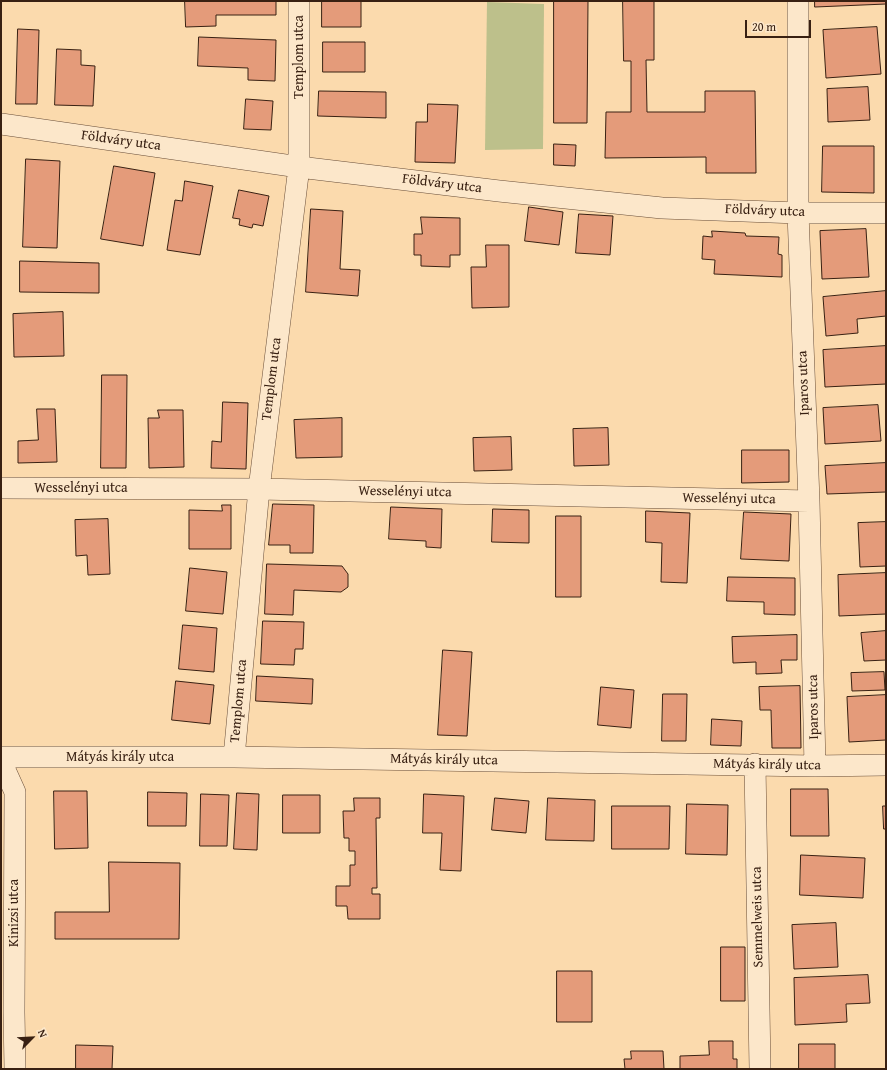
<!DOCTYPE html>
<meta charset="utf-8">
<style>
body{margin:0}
#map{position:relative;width:887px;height:1070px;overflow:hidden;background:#fbdaad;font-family:"Gentium Book Plus",serif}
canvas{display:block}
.frame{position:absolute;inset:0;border:2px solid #382012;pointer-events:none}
.north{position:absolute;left:12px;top:1018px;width:40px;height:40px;-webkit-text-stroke:3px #fce7ca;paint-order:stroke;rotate:66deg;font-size:11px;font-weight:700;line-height:16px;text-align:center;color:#382012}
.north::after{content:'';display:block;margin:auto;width:14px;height:18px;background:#382012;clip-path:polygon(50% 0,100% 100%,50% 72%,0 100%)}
.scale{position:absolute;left:745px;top:20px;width:66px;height:18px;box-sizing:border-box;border:2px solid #382012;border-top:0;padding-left:5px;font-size:12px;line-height:14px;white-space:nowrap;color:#382012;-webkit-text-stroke:3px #fce7ca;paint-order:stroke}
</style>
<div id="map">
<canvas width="887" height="1070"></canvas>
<div class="frame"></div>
<div class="north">N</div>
<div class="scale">20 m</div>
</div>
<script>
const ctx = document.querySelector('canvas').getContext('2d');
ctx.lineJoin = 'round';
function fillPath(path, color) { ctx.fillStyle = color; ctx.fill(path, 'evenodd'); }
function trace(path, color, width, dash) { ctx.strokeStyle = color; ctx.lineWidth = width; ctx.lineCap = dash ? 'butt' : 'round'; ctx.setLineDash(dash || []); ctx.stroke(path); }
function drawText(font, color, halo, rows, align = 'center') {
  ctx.font = font + ' "Gentium Book Plus",serif'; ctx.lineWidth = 3; ctx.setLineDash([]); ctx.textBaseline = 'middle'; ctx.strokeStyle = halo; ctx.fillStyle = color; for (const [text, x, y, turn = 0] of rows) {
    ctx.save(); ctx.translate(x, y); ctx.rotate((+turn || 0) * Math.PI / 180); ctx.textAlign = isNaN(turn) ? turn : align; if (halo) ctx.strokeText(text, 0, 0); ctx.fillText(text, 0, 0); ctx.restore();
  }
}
const green = new Path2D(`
 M487,2L544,4L543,149L485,150Z`);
const building = new Path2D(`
 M185,1H276V15H216V26L186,27Z
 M322,1H361V27H322Z
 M554,1H588L587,123H554Z
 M623,1H654V60H646L647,112H705V91H755L756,173H706V157L605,158L606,112H631V61H624Z
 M815,1H886V4L815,7Z
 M877,27L881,74L826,78L823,30Z
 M18,29L39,30L37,104H16Z
 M199,37L276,40L275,81L248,80V68L198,66Z
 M323,42H365V72H323Z
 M57,49L81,50V65L95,66L93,106L55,105Z
 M868,87L870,120L828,122L827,89Z
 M319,91L386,92V118L318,116Z
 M246,99L273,101L271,130L244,129Z
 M428,104L458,105L455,163L415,162L416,122H427Z
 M554,144L576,145L575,166L554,165Z
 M823,146H874V193L822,192Z
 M26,159L60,161L57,248L23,247Z
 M114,166L155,173L143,246L101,239Z
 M185,181L213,186L200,255L167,250L175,200L182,201Z
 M239,190L269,196L263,226L253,224L252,228L239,225L240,219L233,218Z
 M529,207L563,212L559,245L525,241Z
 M311,209L343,211L340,269L360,270L358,296L306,292Z
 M579,214L613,216L610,255L576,253Z
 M421,217L460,218V255H450V267L421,266V255H414V234H422Z
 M866,229L869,277L822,279L820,231Z
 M712,231L745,233L746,236L779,237L778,254L782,255V277L714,274L715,260L702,259L703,236L712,237Z
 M486,245H509V307L472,308L471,267H486Z
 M20,261L99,263V293L20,292Z
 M886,291V316L857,319L858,333L826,336L823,297Z
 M63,312L64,356L14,357L13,314Z
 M886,346V384L825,387L823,350Z
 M102,375H127L126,468H101Z
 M223,402L248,403L246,469L211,468L212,441L221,442Z
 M878,405L881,441L825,444L823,408Z
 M37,409H55L57,462L18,463V441L38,440Z
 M158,410H183L184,467L149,468L148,418H159Z
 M342,418V457L296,458L294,420Z
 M608,428L609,465L574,466L573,429Z
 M511,437L512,470L474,471L473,438Z
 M742,450H789V482L742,483Z
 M886,463V492L827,494L825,466Z
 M273,504L314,505L313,553H290V545H269Z
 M222,505H231V549H189V510L222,511Z
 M391,507L442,509L441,548L426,547V541L389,539Z
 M493,509L529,510V543L492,542Z
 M646,511L690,513L687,583L661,582L662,543L646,542Z
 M744,512L791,514L789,561L741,559Z
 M556,516H581V597H556Z
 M108,519L110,574L88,575L87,555L76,556L75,520Z
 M886,522V566L860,567L858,523Z
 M267,564L342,566L348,574V587L341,592L294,590L293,615L265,614Z
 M190,568L227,572L223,614L186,611Z
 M886,573V614L839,616L838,575Z
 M728,577L795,578V615L764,614V602L727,601Z
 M263,621L304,622L303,649H295L294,665L261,664Z
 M183,625L217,628L214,672L179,669Z
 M886,631V660L864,661L861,633Z
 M797,635V660H781L782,673L756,674V662L733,663L732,637Z
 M443,650L472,652L467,736L438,735Z
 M884,672L885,690L852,691L851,673Z
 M257,676L313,679L312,704L256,701Z
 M176,681L214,685L210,724L172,720Z
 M800,686L801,748H772L771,710H760L759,687Z
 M601,687L634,690L631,728L598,725Z
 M663,694H687L686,741H662Z
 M886,695V740L849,742L847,697Z
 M712,719L742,721L741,746L711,745Z
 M791,789H828L829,836H791Z
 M54,791H87L88,848L55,849Z
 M148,792L187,793L186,826H148Z
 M237,793L259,794L257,850L234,849Z
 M201,794L229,795L227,846H200Z
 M424,794L464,796L461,871L440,870L442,833H423Z
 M283,795H320V833H283Z
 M354,798H380V818H376L377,888H372V894H380V919H348L347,906H336V886H350V865H355V851H349V838H344L343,811H354Z
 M495,798L529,801L526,833L492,830Z
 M548,798L595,800L594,841L546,840Z
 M687,804L728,805L727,855L686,854Z
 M612,806H670L669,849H612Z
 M883,806H886V829H884Z
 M801,855L865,858L863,898L800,895Z
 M109,862L180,863L179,939H55V912H109Z
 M836,923L838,967L794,969L792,925Z
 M721,947H745V1001H721Z
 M557,971H592V1022H557Z
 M868,975L870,1003L846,1004L847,1022L795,1025L794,978Z
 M709,1041H733V1059H737V1069H680V1056L709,1055Z
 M799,1044H835V1069H799Z
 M76,1045L113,1046L112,1069H76Z
 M631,1051H663L664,1069H625L624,1059H631Z`);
const street = new Path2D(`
 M798,1V213L809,501L815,766
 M1,124L299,167L499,191L662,208L798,213H886
 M1,488L259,489L809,501
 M1,757H234L815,766L886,765
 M234,757L259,489L299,167V1
 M1,761L15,792L14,1012L15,1069
 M755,764L760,1069`);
const streetNames = [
 ["Templom utca",299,57,-90],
 ["Földváry utca",121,141,8],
 ["Földváry utca",442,184,7],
 ["Földváry utca",765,211,2],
 ["Templom utca",272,379,-83],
 ["Iparos utca",804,383,-92],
 ["Wesselényi utca",81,488],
 ["Wesselényi utca",405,492,1],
 ["Wesselényi utca",729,499,1],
 ["Templom utca",239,701,-85],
 ["Iparos utca",814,707,-91],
 ["Mátyás király utca",120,757],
 ["Mátyás király utca",444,760,1],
 ["Mátyás király utca",767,765,1],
 ["Kinizsi utca",14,913,-90],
 ["Semmelweis utca",758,917,-91]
];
fillPath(green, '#bdc08b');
fillPath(building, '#e49b7a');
trace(building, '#382012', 1);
trace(street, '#694e39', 22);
trace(street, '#fce7ca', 21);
drawText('14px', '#382012', '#fce7ca', streetNames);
</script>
